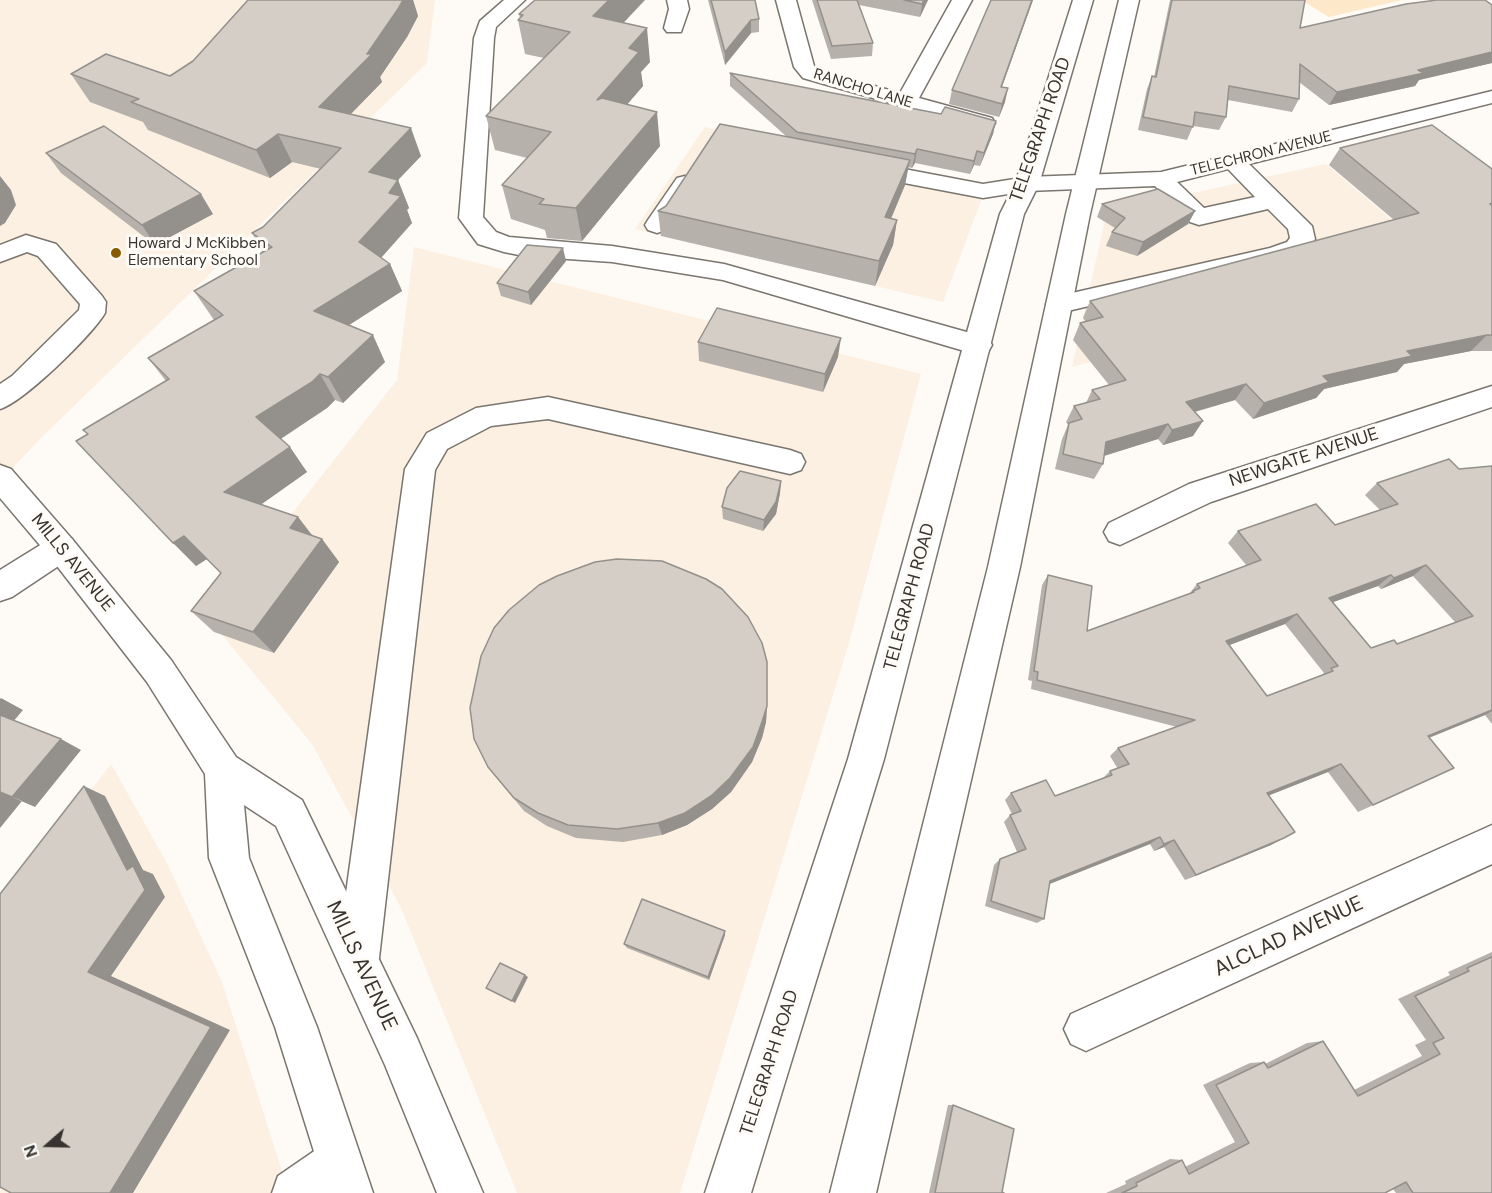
<!DOCTYPE html>
<style>
body{margin:0}
#map{position:relative;width:1492px;height:1193px;overflow:hidden;background:#fefbf6;font-family:"DM Sans",sans-serif}
canvas{display:block}
.north{position:absolute;left:18px;top:1115px;width:60px;height:60px;-webkit-text-stroke:4px #fefbf6;paint-order:stroke;rotate:250deg;font-size:16px;font-weight:700;line-height:24px;text-align:center;color:#363330}
.north::after{content:'';display:block;margin:auto;width:21px;height:27px;background:#363330;clip-path:polygon(50% 0,100% 100%,50% 72%,0 100%)}
</style>
<div id="map">
<canvas width="1492" height="1193"></canvas>
<div class="north">N</div>
</div>
<script>
const ctx = document.querySelector('canvas').getContext('2d');
ctx.lineJoin = 'round';
function fillPath(path, color) { ctx.fillStyle = color; ctx.fill(path, 'evenodd'); }
function trace(path, color, width, dash) { ctx.strokeStyle = color; ctx.lineWidth = width; ctx.lineCap = dash ? 'butt' : 'round'; ctx.setLineDash(dash || []); ctx.stroke(path); }
function drawText(font, color, halo, rows, align = 'center') {
  ctx.font = font + ' "DM Sans",sans-serif'; ctx.lineWidth = 6; ctx.setLineDash([]); ctx.textBaseline = 'middle'; ctx.strokeStyle = halo; ctx.fillStyle = color; for (const [text, x, y, turn = 0] of rows) {
    ctx.save(); ctx.translate(x, y); ctx.rotate((+turn || 0) * Math.PI / 180); ctx.textAlign = isNaN(turn) ? turn : align; if (halo) ctx.strokeText(text, 0, 0); ctx.fillText(text, 0, 0); ctx.restore();
  }
}
const built = new Path2D(`
 M0,0H435L427,63L41,438L2,479L0,477Z
 M705,127L987,185L943,302L635,229Z
 M1326,164L1412,237L1392,278L1072,367L1105,220L1156,201Z
 M414,247L921,374L849,643L680,1193H517L401,908L312,744L209,619L397,380Z
 M111,764L167,863L222,982L289,1193H0V910Z`);
const green = new Path2D(`
 M1301,0H1402L1329,17Z`);
const minor = new Path2D(`
 M504,0H525L496,27L494,38L483,217L496,232L509,237L612,246L724,264L988,338L992,345L988,352L978,355L723,280L612,262L524,256L504,252L478,244L459,218L474,38L480,21Z
 M667,0H687L689,9L681,32H667L664,28L669,9Z
 M776,0H796L814,66L817,70L900,93L952,0H972L919,98L992,118L995,123L992,128L984,130L803,78L794,67Z
 M1492,91V103L1249,164L1312,226L1315,239L1305,254L1274,263L1059,313L1050,310L1046,304L1050,298L1270,248L1287,242L1290,238L1288,229L1268,209L1199,225L1190,222L1155,186L1027,191L983,198L862,175L854,173L850,168L854,163L862,161L983,184L1027,177L1161,172ZM1228,169L1255,197L1204,208L1177,182Z
 M685,176L693,178L697,183L666,230L657,233L648,230L645,225L648,220L677,178Z
 M26,235L56,244L102,296L106,302L105,313C92,335 24,402 0,409V384L12,376L79,310L80,304L38,256L27,252L0,262V245Z
 M1492,386V407L1211,502L1120,545L1109,541L1104,532L1109,523L1189,484Z
 M548,397L790,450L801,454L805,462L801,470L790,474L548,419L491,426L447,449L435,470L379,958L373,973L358,979L343,973L337,958L405,469L427,433L476,408Z
 M61,535L72,539L77,548L72,557L12,597L0,601V570L50,539Z
 M1492,825V864L1101,1044L1086,1051L1071,1044L1064,1029L1071,1014Z
 M339,1138L355,1145L362,1161L355,1177L334,1193H272L278,1176L323,1145Z`);
const major = new Path2D(`
 M1073,0H1093L1039,184L1024,214L884,759L751,1193H705L848,759L1000,214L1015,184Z
 M1119,0H1139L1090,214L1020,567L876,1193H830L988,567L1066,214Z
 M0,465L11,469L72,539L171,660L236,757L302,800L417,1038L483,1193H437L385,1065L276,826L244,805L249,858L317,1027L373,1193H327L275,1027L209,858L205,774L147,682L50,557L0,498Z`);
const wall = new Path2D(`
 M248,0H413L418,16L407,37L380,77L382,82L351,114L421,156L398,180L409,208L407,210L412,223L381,258L390,264L402,291L349,325L385,362L343,403L335,400L327,408L281,439L307,472L261,504L298,517L313,536L322,539L339,562L274,653L214,632L191,611L221,573L207,559L196,566L88,434L166,381L148,358L214,320L194,291L262,252L252,233L263,227L321,169L292,162L270,178L148,130L143,122L90,102L71,74L170,76L193,61Z
 M708,0H755L759,19V32L751,33L725,65Z
 M812,0H928L920,17L859,5L873,43L872,56L831,59Z
 M1033,0L1002,87L1005,102L999,117L949,104L952,90Z
 M1170,0H1305L1300,28L1492,5V63L1419,80L1415,86L1329,105L1299,82V99L1292,112L1228,100L1226,117L1219,130L1193,126L1187,140L1138,130L1147,89L1152,76L1154,77Z
 M519,14L623,23L650,62L641,72L643,86L627,104L660,146L582,241L547,238L545,230L511,219L502,185L527,158L495,150L486,116L544,58L525,54L518,20L520,18Z
 M730,73L941,114L996,121L993,134L980,166L974,165L970,174L915,163L912,168L908,167L905,185L891,219L897,220L893,245L875,286L661,236L658,211L787,137L730,86Z
 M1340,148L1492,169V351H1471L1404,364L1397,372L1324,389L1316,398L1253,419L1235,400L1195,412L1193,436L1163,445L1158,439L1104,456L1103,464L1094,479L1055,469L1062,439L1068,425L1066,422L1074,406L1086,403L1092,390L1109,385L1073,340L1080,323L1086,322L1083,318L1090,301L1394,220L1329,165Z
 M46,153L213,214L155,245L61,173Z
 M1102,204L1195,211L1188,224L1137,256L1106,246L1112,232L1115,228L1097,217Z
 M566,261L531,305L501,296L497,283Z
 M698,342L838,357L823,392L699,361Z
 M1492,466V724L1485,715L1429,738L1438,776L1358,812L1328,772L1269,795L1284,838L1271,845L1185,880L1164,847L1154,851L1150,844L1049,884L1044,919L1037,923L985,906L994,865L1000,859L1017,852L1004,822L1010,815L1012,814L1005,800L1011,793L1055,796L1103,778L1110,771L1118,769L1110,756L1118,748L1177,727L1031,689L1032,681L1028,680L1042,585L1048,575L1087,631L1189,594L1197,584L1247,566L1228,543L1238,531L1335,525L1380,510L1365,495L1377,483L1459,469ZM1413,576L1455,622L1397,644L1371,648L1333,602L1378,586L1381,589ZM1285,624L1324,673L1321,676L1267,696L1230,645Z
 M781,481L780,493L776,514L763,531L723,519L722,507Z
 M767,706L766,722L762,738L752,762L731,792L712,809L687,825L662,835L623,842L576,838L547,826L524,811L488,767Z
 M725,935L709,980L627,948L624,944Z
 M1492,952V1193H1396L1393,1189L1385,1193H1106L1126,1184L1125,1181L1170,1159L1182,1160L1185,1167L1235,1142L1203,1085L1250,1063L1264,1062L1265,1064L1307,1043L1323,1041L1354,1090L1422,1056L1415,1045L1426,1040L1398,999L1450,975L1448,972Z
 M948,1105H953L1002,1192L1004,1193H929Z`);
const shadedWall = new Path2D(`
 M403,0H413L418,16L407,37L380,77L382,82L331,134L319,107L367,54Z
 M609,0H645L598,50L593,16Z
 M924,0H928L920,17L922,4Z
 M1032,0H1033L997,100L1001,87Z
 M751,20V33L725,65V52Z
 M647,28L650,62L641,72L643,86L602,134L597,100L629,48Z
 M1492,52V63L1419,80L1415,86L1329,105L1337,92L1418,70Z
 M1008,88L1005,102L999,117L1002,104Z
 M657,112L660,146L582,241L576,208Z
 M996,121L993,134L980,166L984,153Z
 M411,128L421,156L398,180L409,208L407,210L412,223L371,269L359,242L369,172Z
 M278,134L292,162L270,178L256,150Z
 M917,149L915,163L912,168L915,154Z
 M977,151L974,165L970,174L974,161Z
 M910,160L905,185L881,242L885,217Z
 M0,176L11,190L16,205L5,223L0,226Z
 M201,194L213,214L155,245L142,225Z
 M1195,211L1188,224L1137,256L1143,242Z
 M897,220L893,245L875,286L879,261Z
 M563,248L566,261L531,305L528,292Z
 M390,264L402,291L329,338L314,311Z
 M373,335L385,362L343,403L328,377Z
 M1487,335L1471,351L1404,364L1397,372L1324,389L1316,398L1253,419L1264,403L1323,376L1407,351Z
 M841,338L838,357L823,392L825,374Z
 M320,374L335,400L327,408L274,443L256,417Z
 M1246,384L1235,400L1176,417L1186,402Z
 M1203,421L1193,436L1163,445L1172,430Z
 M1168,424L1158,439L1097,458L1106,442Z
 M290,447L307,472L245,516L224,492Z
 M781,481L780,493L776,514L763,531L764,520Z
 M298,517L316,541L290,528Z
 M184,536L207,559L196,566L173,543Z
 M322,539L339,562L274,653L253,632Z
 M1426,565L1413,576L1381,589L1394,578Z
 M1391,575L1378,586L1317,608L1329,598Z
 M1297,614L1285,624L1216,650L1226,641Z
 M1,698L23,710L12,723L0,716V699Z
 M767,706L766,722L762,738L752,762L731,792L712,809L687,825L662,835L658,823Z
 M1492,710V711L1485,715L1413,744L1428,736Z
 M61,739L81,750L35,807L12,797Z
 M1341,764L1328,772L1255,801L1267,793Z
 M84,786L105,796L143,870L153,874L165,897L111,976L230,1030L133,1193H110L88,972L127,870Z
 M0,792L22,801L0,828Z
 M1160,837L1150,844L1042,887L1050,881Z
 M1284,838L1271,845L1185,880L1196,875Z
 M1174,840L1164,847L1154,851L1164,844Z
 M725,931V935L709,980L708,977Z
 M525,975L528,977L515,1003L512,1001Z`);
const building = new Path2D(`
 M248,0H403L398,9L367,54H372L319,107L411,128L369,172L398,180L389,193L401,196L359,242L390,264L314,311L373,335L328,377L320,374L312,382L256,417L290,447L224,492L298,517L290,528L322,539L253,632L191,611L221,573L184,536L173,543L76,441L88,434L83,430L169,379L148,358L223,315L194,291L272,247L252,233L263,227L341,148L278,134L256,150L131,102L139,99L71,74L106,54L170,76L193,61Z
 M535,0H609L593,16L647,28L629,48L639,52L597,100L602,98L657,112L576,208L539,204L544,199L502,185L551,132L486,116L570,32L518,20L523,15L519,14Z
 M711,0H755L759,19L751,20L725,52Z
 M817,0H857L873,43L832,46Z
 M904,0H924L922,4Z
 M991,0H1032L1001,87L1008,88L1002,104L952,90Z
 M1172,0H1305L1300,28L1406,4L1437,0H1485L1492,5V52L1418,70L1424,73L1337,92L1300,64L1299,99L1229,86L1226,117L1195,112L1193,127L1143,117L1152,76L1156,77Z
 M730,73L941,114L945,107L996,121L984,153L977,151L974,161L917,149L915,154L797,132Z
 M720,124L910,160L885,217L897,220L879,261L658,211L666,206Z
 M1432,125L1492,169V203L1490,204L1492,206V335H1487L1407,351L1412,356L1323,376L1329,382L1264,403L1246,384L1186,402L1203,421L1172,430L1168,424L1106,442L1103,464L1063,454L1069,423L1082,419L1074,406L1100,399L1092,390L1126,380L1080,323L1103,317L1090,301L1419,213L1340,148Z
 M104,126L201,194L142,225L46,153Z
 M1158,189L1195,211L1143,242L1112,232L1125,218L1102,204Z
 M527,245L563,248L528,292L497,283Z
 M717,308L841,338L825,374L698,342Z
 M1449,459L1459,469L1492,466V710L1428,736L1454,768L1373,805L1341,764L1267,793L1295,832L1284,838L1196,875L1174,840L1164,844L1160,837L1050,881L1044,919L991,901L1000,859L1026,849L1010,815L1021,811L1011,793L1046,780L1055,796L1112,775L1110,771L1129,764L1118,748L1195,720L1037,680L1038,672L1034,671L1048,575L1092,586L1087,631L1194,592L1193,591L1200,588L1197,584L1261,560L1238,531L1316,504L1335,525L1398,504L1377,483ZM1426,565L1473,616L1397,644L1394,640L1371,648L1329,598L1391,575L1394,578ZM1297,614L1338,666L1331,668L1333,671L1267,696L1226,641Z
 M740,471L781,481L776,502L764,520L722,507L727,488Z
 M617,559L662,561L706,579L722,589L748,617L762,643L767,662V706L762,722L753,747L730,778L711,796L685,813L658,823L617,829L568,825L538,813L514,798L488,767L474,739L470,708L481,656L494,628L509,610L539,585L557,576L595,562Z
 M0,715L61,739L12,797L0,792Z
 M84,786L127,870L133,866L145,890L88,972L211,1027L110,1193H11L0,1187V894Z
 M642,899L725,931L708,977L624,944Z
 M1492,957V1193H1413L1406,1182L1385,1193H1122L1137,1186L1136,1183L1182,1160L1189,1174L1249,1143L1216,1085L1264,1062L1268,1068L1323,1041L1358,1096L1440,1054L1433,1043L1444,1038L1415,996L1469,971L1467,968Z
 M500,963L525,975L512,1001L486,988Z
 M953,1105L1014,1129L1002,1192L1004,1193H935Z`);
const markers = [
 [116,253,6,"#895b00"]
];
const farStreetnames = [
 ["RANCHO LANE",863,89,17],
 ["TELECHRON AVENUE",1261,154,-14]
];
const farPoinames = [
 ["Howard J McKibben",128,244],
 ["Elementary School",128,261]
];
const streetNames = [
 ["TELEGRAPH ROAD",1041,130,-71],
 ["NEWGATE AVENUE",1304,458,-18],
 ["MILLS AVENUE",72,563,51],
 ["TELEGRAPH ROAD",910,597,-75],
 ["TELEGRAPH ROAD",770,1063,-72]
];
const nearStreetnames = [
 ["ALCLAD AVENUE",1289,937,-25],
 ["MILLS AVENUE",361,966,65]
];
fillPath(built, '#fbf0e1');
fillPath(green, '#fee8ca');
trace(minor, '#7a756e', 3);
trace(major, '#7a756e', 3);
fillPath(minor, '#fff');
fillPath(major, '#fff');
fillPath(wall, '#b6b1aa');
fillPath(shadedWall, '#94908b');
fillPath(building, '#d4cec6');
trace(building, '#94908b', 1.5);
for (const [x, y, r, color] of markers) { const dot = new Path2D(); dot.arc(x, y, r, 0, 2 * Math.PI); ctx.fillStyle = color; ctx.fill(dot); trace(dot, '#fefbf6', 2); }
drawText('15px', '#363330', '#fefbf6', farStreetnames);
drawText('15px', '#363330', '#fefbf6', farPoinames, 'left');
drawText('18px', '#363330', '#fefbf6', streetNames);
drawText('21px', '#363330', '#fefbf6', nearStreetnames);
</script>
